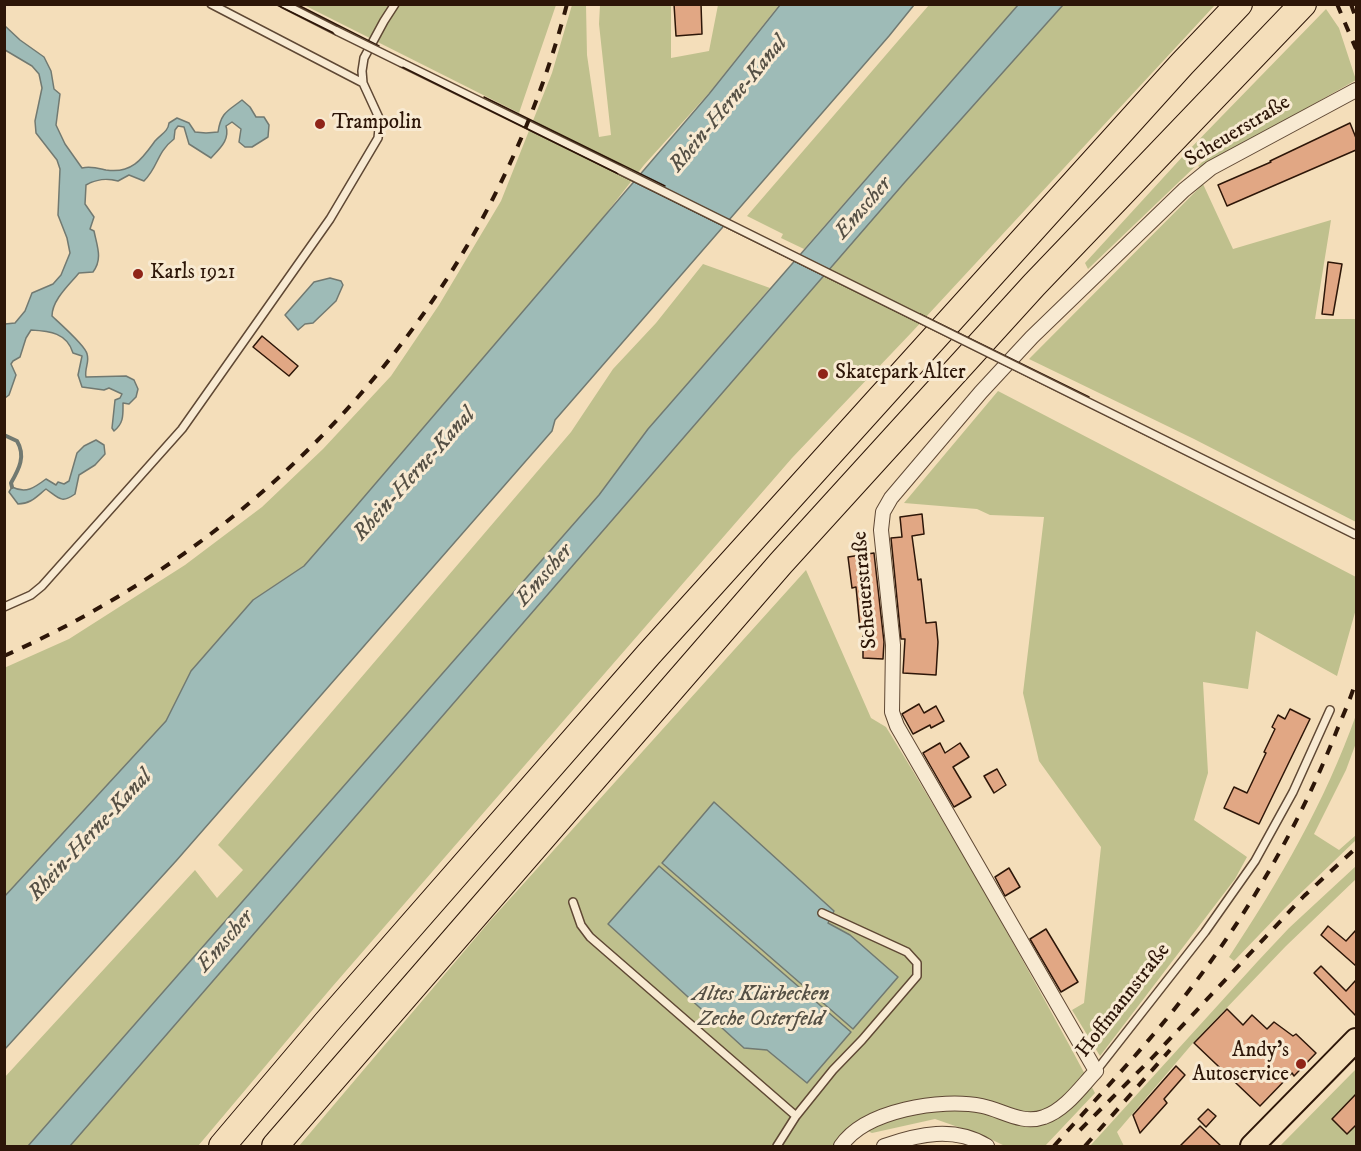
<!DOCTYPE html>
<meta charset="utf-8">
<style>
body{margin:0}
#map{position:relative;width:1361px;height:1151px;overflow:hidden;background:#f4deba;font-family:"IM FELL DW Pica",serif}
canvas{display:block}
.frame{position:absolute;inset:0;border:6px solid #2d1608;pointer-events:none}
</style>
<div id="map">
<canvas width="1361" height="1151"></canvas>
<div class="frame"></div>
</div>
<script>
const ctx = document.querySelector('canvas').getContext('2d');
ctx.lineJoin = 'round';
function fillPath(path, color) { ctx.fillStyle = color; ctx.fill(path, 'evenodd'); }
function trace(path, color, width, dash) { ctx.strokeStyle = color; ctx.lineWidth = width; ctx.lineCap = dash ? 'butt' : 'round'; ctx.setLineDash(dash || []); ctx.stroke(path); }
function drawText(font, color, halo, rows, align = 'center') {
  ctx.font = font + ' "IM FELL DW Pica",serif'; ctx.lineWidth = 6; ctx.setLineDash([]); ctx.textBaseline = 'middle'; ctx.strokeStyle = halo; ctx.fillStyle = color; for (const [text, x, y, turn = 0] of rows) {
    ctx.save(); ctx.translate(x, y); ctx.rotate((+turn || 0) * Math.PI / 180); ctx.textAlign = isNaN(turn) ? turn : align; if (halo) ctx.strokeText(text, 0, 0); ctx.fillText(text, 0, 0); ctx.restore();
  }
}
const green = new Path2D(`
 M304,5H556L519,113Z
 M572,5H586L587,55L599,137L611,135L599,24L600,5H671V58L709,51L718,5H779L709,93L644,165L594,229L352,511L304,566L253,600L191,671L166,721L5,897L4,668L69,639L185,565L262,507L323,449L391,376L439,305L501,201L552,73Z
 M929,5H1018L804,249L781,238L783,234L747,216Z
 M1063,5H1215L912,332L792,458L332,987L198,1146H70L905,182Z
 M1326,9L1339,28L1356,80L1201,168L1198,166L1252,115L1228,135L1088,269L1085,263L1184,155Z
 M1203,184L1233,249L1331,220L1315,319H1356V522L1194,439L1029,359Z
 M703,264L770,288L648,429L599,495L28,1146H5L4,1078L195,870L217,898L243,870L218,845L571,432L613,369L656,323Z
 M998,391L1356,577V609L1337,676L1256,631L1248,689L1203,682L1208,773L1194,820L1247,857L1235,879L1100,1056L1072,1010L1084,1003L1101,847L1039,761L1023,693L1044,517L990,515L977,509L904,503Z
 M806,570L871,718L886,727C960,847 1029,969 1095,1093L1045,1146H1005L984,1136L935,1119L872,1133L856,1126L844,1146H299L489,922Z
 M1356,715V743L1346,770L1314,834L1339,850L1356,835V840L1285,908L1234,961L1229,957C1280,880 1325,802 1356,715Z
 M1356,866V879L1286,946L1193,1043L1117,1132L1124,1146H1090L1258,961L1289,928Z
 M1356,1069V1146H1280Z`);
const water = new Path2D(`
 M780,5H914L889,36L555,420L552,431L176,861L5,1049L4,897L166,721L191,671L253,600L304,566L352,511L709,94Z
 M1018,5H1063L905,182L70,1146H28L599,495L648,429Z
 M4,25L20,40L44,57L51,71L54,89L60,94L56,125L65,144L82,168C91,166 97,168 106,170C132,174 142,159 155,141C161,134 168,132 169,123L177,118L189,123L195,132L206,133L218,132C221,112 228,111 242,100L250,107L256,117H264L269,125L268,137L252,147H245L239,142L241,129L232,122L226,126C230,140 220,148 211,158L189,144L184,127L178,126L175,130L174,139C156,153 159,166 144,181L129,175L118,181C106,178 97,179 86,185L85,204L94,217L90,229L94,231C97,246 103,259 93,272L79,273C69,285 52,300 52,316C58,322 86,346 87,354C90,362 84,369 86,377L126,376L134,380L138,389L136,397L129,404L123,403C123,415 124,423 114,431L112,428L115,400L120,398L122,394L109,388L104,390L82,387L78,375L82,356L73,353C67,333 50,331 31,330L26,338L20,357L13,361L11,364L16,375L9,395L5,398V324L15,323L25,311L32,293L53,284L61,275L70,253L67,238L58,215L60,169L57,160L36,133L35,121L42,88L39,74L32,66L5,50Z
 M330,278L341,281L343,285L336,301L313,323L305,324L298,330L285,315L314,282Z
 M96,440L104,445L105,454L95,465L79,475L75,494C61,504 59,498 46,489C37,496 31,504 18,504L9,492L12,487C26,494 34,488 46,479L56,485L58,482L64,484L69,481L77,453L84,446Z
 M714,802L834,911L828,923L850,935L898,977L853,1029L662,863Z
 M659,866L851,1032L807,1083L767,1050L744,1048L608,924Z`);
const stream = new Path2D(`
 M4,435L17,441C26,456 19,469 11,483L12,487`);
const building = new Path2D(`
 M674,4H701L702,34L676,36Z
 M1350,123L1356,138V150L1227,206L1218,185L1271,162L1270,161Z
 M1328,262L1342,264L1333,315L1322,314Z
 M262,336L298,366L289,376L253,347Z
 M922,514L924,534L912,536L918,580L921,579L926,623L936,622L938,642L936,675L903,673L905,639H901L891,538L902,537L900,517Z
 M874,553L884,642L883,659L863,658V628H860L856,587L852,588L848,557Z
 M919,704L924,713L936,706L944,721L931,728L930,725L913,734L902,714Z
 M1290,709L1310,719L1259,824L1224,808L1234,787L1247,793L1266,753L1264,752L1275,729L1272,727L1278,715L1285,719Z
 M940,743L945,753L960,743L969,757L953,767L971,797L954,807L923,753Z
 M997,769L1006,785L994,793L984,776Z
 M1009,868L1020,887L1005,896L995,877Z
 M1328,926L1346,941L1356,930V966L1321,935Z
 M1046,929L1078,982L1061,992L1030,939Z
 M1321,966L1346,991L1356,980V1016L1314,973Z
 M1227,1009L1243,1025L1252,1015L1267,1029L1274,1022L1293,1036L1296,1034L1316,1053L1294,1076L1292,1073L1260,1106L1194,1043Z
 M1176,1066L1185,1075L1164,1099L1167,1103L1140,1133L1133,1115Z
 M1356,1094V1125L1347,1134L1332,1119Z
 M1208,1109L1216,1116L1206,1127L1198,1119Z
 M1200,1126L1221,1146H1180Z`);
const lane = new Path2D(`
 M211,4L363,83
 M284,4L337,31
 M402,63L620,170
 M4,607L31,595L42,586L182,429L330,219L378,138L380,120L363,83L362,71L364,58L384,21L395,4
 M573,902L581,925L590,937L796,1116
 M1096,1071L1205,932L1255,861L1293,792L1330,710
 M777,1146L796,1116L833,1070L862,1040L917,976V963L907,952L822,913`);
const street = new Path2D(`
 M841,1146C865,1110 941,1098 982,1106C1002,1110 1022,1125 1044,1117C1065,1110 1081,1087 1096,1071L897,726L892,712L893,645L881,530L883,512L891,498L981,392L1032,337L1184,190L1211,168L1356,90
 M884,1146C919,1134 954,1126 987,1146`);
const primary = new Path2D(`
 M1252,1146L1356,1040`);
const highway = new Path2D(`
 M222,1146L327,1022L649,654L1182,64L1239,4
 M275,1146L781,563L1034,285L1303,4`);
const tram = new Path2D(`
 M275,4L1356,539
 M296,4L379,46
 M484,97L665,186
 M920,314L1089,397`);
const rail = new Path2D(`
 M1337,4L1356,49
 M1351,4L1356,19
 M4,656C280,533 490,299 567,4
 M1080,1130L1151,1059L1304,896L1356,848
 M1054,1146C1101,1093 1151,1041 1194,984C1251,909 1300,823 1335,735C1342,717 1351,699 1356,680
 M1085,1146L1170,1050`);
const laneBridge = new Path2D(`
 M337,31L402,63
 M620,170L1356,535`);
const markers = [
 [320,124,6,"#8f2418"],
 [138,274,6,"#8f2418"],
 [823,374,6,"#8f2418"],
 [1301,1064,6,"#8f2418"]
];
const poiNames = [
 ["Trampolin",332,124],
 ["Karls 1921",150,274],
 ["Skatepark Alter",835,374],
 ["Andy's",1289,1052,"right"],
 ["Autoservice",1289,1076,"right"]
];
const streetNames = [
 ["Scheuerstraße",1238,132,-31],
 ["Scheuerstraße",866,590,-95],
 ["Hoffmannstraße",1124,1001,-52]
];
const waterNames = [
 ["Rhein-Herne-Kanal",729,105,-50],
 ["Emscher",864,209,-49],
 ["Rhein-Herne-Kanal",415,475,-48],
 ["Emscher",545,576,-49],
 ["Rhein-Herne-Kanal",91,836,-47],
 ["Emscher",226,942,-49],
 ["Altes Klärbecken",761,995],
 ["Zeche Osterfeld",761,1020]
];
fillPath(green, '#bfc08d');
fillPath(water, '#9ebbb7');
trace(water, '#717971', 1.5);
trace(stream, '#717971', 4);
fillPath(building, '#e1a784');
trace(building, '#2d1608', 1.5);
trace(lane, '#5f4834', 10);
trace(street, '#5f4834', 16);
trace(primary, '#2d1608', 26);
trace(highway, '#2d1608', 28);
trace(lane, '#f8ead2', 7);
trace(street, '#f8ead2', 14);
trace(primary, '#f4deba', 22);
trace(highway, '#f4deba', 26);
trace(tram, '#2d1608', 1.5);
trace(rail, '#2d1608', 4, [10, 10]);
trace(laneBridge, '#5f4834', 10, []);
trace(laneBridge, '#f8ead2', 7);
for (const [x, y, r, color] of markers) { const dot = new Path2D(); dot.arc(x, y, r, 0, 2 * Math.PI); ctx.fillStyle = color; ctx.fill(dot); trace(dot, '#f8ead2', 2); }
drawText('21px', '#2d1608', '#f8ead2', poiNames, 'left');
drawText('21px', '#2d1608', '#f8ead2', streetNames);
drawText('italic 22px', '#555045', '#f8ead2', waterNames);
</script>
